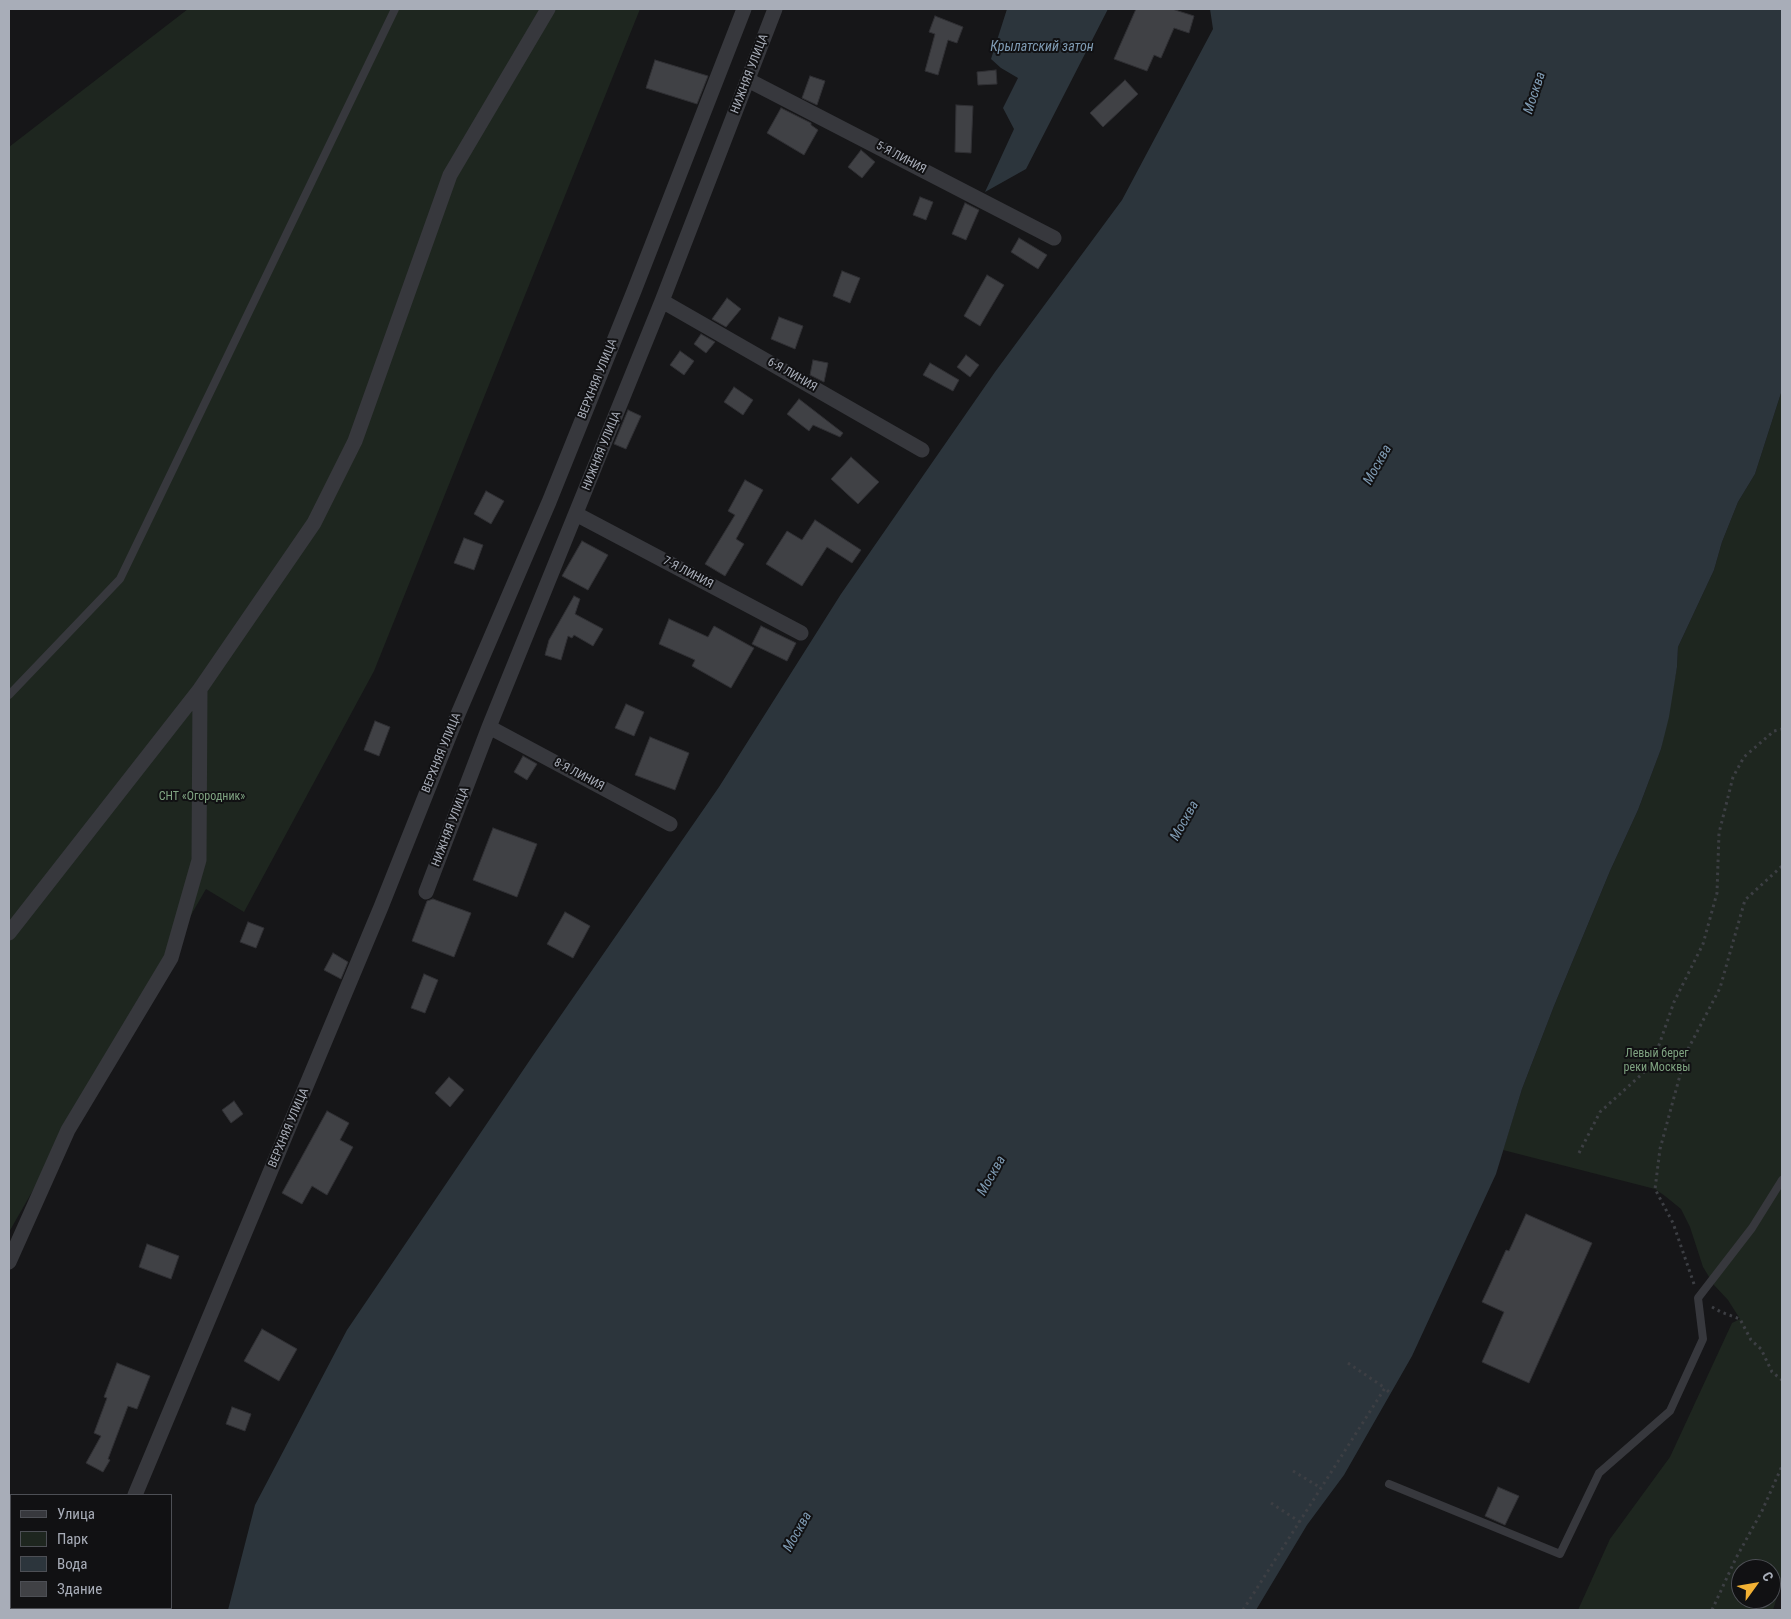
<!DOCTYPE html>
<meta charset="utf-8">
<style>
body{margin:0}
#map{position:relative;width:1791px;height:1619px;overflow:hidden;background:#161618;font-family:"Roboto Condensed",sans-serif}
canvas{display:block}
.frame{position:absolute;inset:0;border:10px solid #a8adb8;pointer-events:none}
.legend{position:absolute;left:10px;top:1494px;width:162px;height:115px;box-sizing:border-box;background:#111113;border:1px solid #4d4f55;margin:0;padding:6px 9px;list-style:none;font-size:15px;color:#a8adb8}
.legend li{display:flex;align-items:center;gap:10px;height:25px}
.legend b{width:25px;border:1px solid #4d4f55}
.north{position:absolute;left:1731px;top:1559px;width:50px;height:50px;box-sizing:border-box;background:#111113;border:1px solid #4d4f55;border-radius:50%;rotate:58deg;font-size:14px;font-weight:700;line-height:20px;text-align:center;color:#a8adb8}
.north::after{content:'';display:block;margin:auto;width:18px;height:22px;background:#f2b134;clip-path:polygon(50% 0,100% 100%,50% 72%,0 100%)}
</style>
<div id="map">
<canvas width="1791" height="1619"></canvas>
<div class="frame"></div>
<ul class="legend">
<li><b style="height:6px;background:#37383d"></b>Улица</li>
<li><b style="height:14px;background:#1e261f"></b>Парк</li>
<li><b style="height:14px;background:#2c353c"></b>Вода</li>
<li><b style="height:14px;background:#404145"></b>Здание</li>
</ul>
<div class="north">С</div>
</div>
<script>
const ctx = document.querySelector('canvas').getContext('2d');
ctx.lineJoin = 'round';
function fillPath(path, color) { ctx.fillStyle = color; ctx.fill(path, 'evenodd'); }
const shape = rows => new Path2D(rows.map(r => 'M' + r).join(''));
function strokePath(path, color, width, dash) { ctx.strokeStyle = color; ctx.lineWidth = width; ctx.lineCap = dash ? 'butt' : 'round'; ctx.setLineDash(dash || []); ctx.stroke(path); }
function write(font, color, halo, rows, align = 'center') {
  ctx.font = font + ' "Roboto Condensed",sans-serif'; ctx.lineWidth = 4; ctx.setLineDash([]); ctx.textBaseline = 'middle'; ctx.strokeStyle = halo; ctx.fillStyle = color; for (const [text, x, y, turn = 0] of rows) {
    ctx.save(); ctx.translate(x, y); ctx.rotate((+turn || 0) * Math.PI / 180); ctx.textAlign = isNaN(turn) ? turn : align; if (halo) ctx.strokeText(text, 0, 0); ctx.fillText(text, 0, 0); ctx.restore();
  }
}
fillPath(shape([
 [188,9,640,9,374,671,244,912,206,889,9,1232,9,147],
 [1782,390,1782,1581,1773,1610,1578,1610,1610,1539,1670,1457,1732,1323,1740,1319,1728,1300,1714,1285,1703,1267,1690,1227,1681,1209,1665,1196,1655,1189,1503,1150,1522,1089,1554,1006,1610,871,1638,810,1661,749,1677,667,1678,647,1714,570,1722,542,1738,502,1755,474],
 [1741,1569,1771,1569,1771,1599,1741,1599]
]), '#1e261f');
fillPath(shape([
 [1007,9,1108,9,1026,169,985,192,1014,129,1003,108,1018,78,1001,68,991,59],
 [1210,9,1782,9,1782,390,1755,474,1738,502,1722,542,1714,570,1678,647,1677,667,1669,717,1661,749,1638,810,1610,871,1554,1006,1522,1089,1496,1174,1412,1356,1344,1475,1307,1525,1256,1610,228,1610,255,1505,347,1330,534,1054,719,787,841,594,995,372,1122,200,1213,29]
]), '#2c353c');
const building = shape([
 [1136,9,1172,9,1194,16,1189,33,1174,28,1161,58,1154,55,1147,71,1114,59,1136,9],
 [935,16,963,27,957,43,948,40,938,75,925,71,935,34,929,32,935,16],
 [655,60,708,76,697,104,646,88,655,60],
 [996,70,997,84,978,85,977,72,996,70],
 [810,76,825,81,817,105,802,98,810,76],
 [1125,80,1138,94,1103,127,1090,113,1125,80],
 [956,105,973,106,971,153,955,152,956,105],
 [781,108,811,123,811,125,818,130,804,155,767,133,781,108],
 [861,150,875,162,862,178,848,167,861,150],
 [920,197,933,202,926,220,913,215,920,197],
 [965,203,979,210,966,240,952,234,965,203],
 [1019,238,1047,255,1038,269,1011,252,1019,238],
 [842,271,860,278,850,303,833,296,842,271],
 [987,275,1004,285,980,326,964,316,987,275],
 [727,298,741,309,726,327,712,319,727,298],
 [779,317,803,326,795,349,771,339,779,317],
 [701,334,715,342,706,353,694,344,701,334],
 [680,351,694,361,684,375,670,365,680,351],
 [966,355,979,365,970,377,957,367,966,355],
 [813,360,828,363,824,382,810,375,813,360],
 [930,363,959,380,953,391,923,375,930,363],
 [734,387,753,400,743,415,724,402,734,387],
 [799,399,843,433,840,437,813,425,809,431,787,414,799,399],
 [628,410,641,416,626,449,614,444,628,410],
 [851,457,879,482,858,504,831,479,851,457],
 [745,480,763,490,736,539,744,544,725,576,705,564,735,515,728,511,745,480],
 [486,491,504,501,491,524,474,514,486,491],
 [815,520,861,550,852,563,827,547,802,586,766,564,787,531,802,540,815,520],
 [464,538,483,545,474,570,454,563,464,538],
 [582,541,608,555,588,590,562,576,582,541],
 [574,596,580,599,575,614,603,629,593,646,574,635,572,638,568,636,561,660,545,655,549,640,574,596],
 [669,619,708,637,714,626,754,648,731,688,692,666,695,660,659,644,669,619],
 [761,626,796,643,787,661,752,644,761,626],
 [626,704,644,712,634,736,615,728,626,704],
 [375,721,390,727,379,756,364,750,375,721],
 [650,737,689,753,675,790,635,775,650,737],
 [523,756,537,764,527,780,514,772,523,756],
 [493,828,537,844,517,897,473,880,493,828],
 [433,899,471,913,454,957,412,941,427,901,433,899],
 [565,912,590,926,573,958,547,944,565,912],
 [248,922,264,928,256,948,240,942,248,922],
 [333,953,348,962,341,979,324,970,333,953],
 [424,974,438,980,425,1013,411,1008,424,974],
 [449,1077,464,1090,450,1107,435,1093,449,1077],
 [234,1101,243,1114,231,1123,222,1110,234,1101],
 [327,1111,349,1123,340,1140,353,1147,327,1195,312,1186,302,1204,282,1193,327,1111],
 [1526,1214,1592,1243,1529,1383,1482,1362,1504,1312,1482,1302,1506,1250,1509,1251,1526,1214],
 [147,1244,179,1256,171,1279,139,1267,147,1244],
 [262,1329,297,1349,279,1381,244,1361,262,1329],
 [117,1363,150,1376,137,1409,128,1406,108,1459,110,1460,103,1472,86,1463,101,1436,94,1433,107,1398,104,1397,117,1363],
 [232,1407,251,1414,245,1431,226,1424,232,1407],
 [1498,1487,1519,1496,1505,1525,1485,1516,1498,1487]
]);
fillPath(building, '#404145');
strokePath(building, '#303034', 1);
strokePath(shape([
 [1579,1153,1600,1112,1652,1065,1674,1002,1703,944,1717,893,1719,833,1733,777,1744,757,1774,731,1782,729],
 [1694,1284,1673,1223,1655,1189,1660,1149,1686,1053,1720,988,1745,900,1782,866],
 [1712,1307,1721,1312,1740,1319,1751,1340,1761,1349,1772,1372,1782,1380],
 [1348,1363,1385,1388],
 [1293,1471,1321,1488],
 [1271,1503,1300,1522],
 [1243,1610,1385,1388,1391,1394],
 [1712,1610,1736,1558,1762,1511,1782,1466]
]), '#3d3f44', 3, [2.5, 4]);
strokePath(shape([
 [9,695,120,579,395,9],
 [1389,1484,1560,1554,1599,1473,1670,1411,1703,1339,1698,1298,1752,1228,1782,1180]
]), '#37383d', 8);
strokePath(shape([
 [748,80,1054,238],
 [662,301,922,450],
 [576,514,801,633],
 [489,727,670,824],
 [426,892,489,727,662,301,775,9],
 [9,933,200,689,314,523,355,441,450,175,548,9],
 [9,1262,68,1130,171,958,199,860,200,689],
 [135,1495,381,907,458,714,549,502,634,291,744,9],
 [87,1610,88,1608]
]), '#37383d', 15);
write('12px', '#a8adb8', '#111113', [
 ["НИЖНЯЯ УЛИЦА",750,74,-69],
 ["5-Я ЛИНИЯ",901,158,28],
 ["6-Я ЛИНИЯ",792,375,30],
 ["ВЕРХНЯЯ УЛИЦА",598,379,-68],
 ["НИЖНЯЯ УЛИЦА",602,451,-68],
 ["7-Я ЛИНИЯ",688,573,28],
 ["ВЕРХНЯЯ УЛИЦА",442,753,-68],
 ["8-Я ЛИНИЯ",579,775,28],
 ["НИЖНЯЯ УЛИЦА",451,827,-69],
 ["ВЕРХНЯЯ УЛИЦА",289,1128,-67]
]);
write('12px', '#7fa381', '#111113', [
 ["СНТ «Огородник»",202,797],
 ["Левый берег",1657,1054],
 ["реки Москвы",1657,1068]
]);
write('italic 14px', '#7f9bb3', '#111113', [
 ["Крылатский затон",1042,47],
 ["Москва",1535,93,-72],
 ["Москва",1378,465,-61],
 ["Москва",1185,821,-61],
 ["Москва",992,1176,-61],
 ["Москва",798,1532,-61]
]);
</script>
